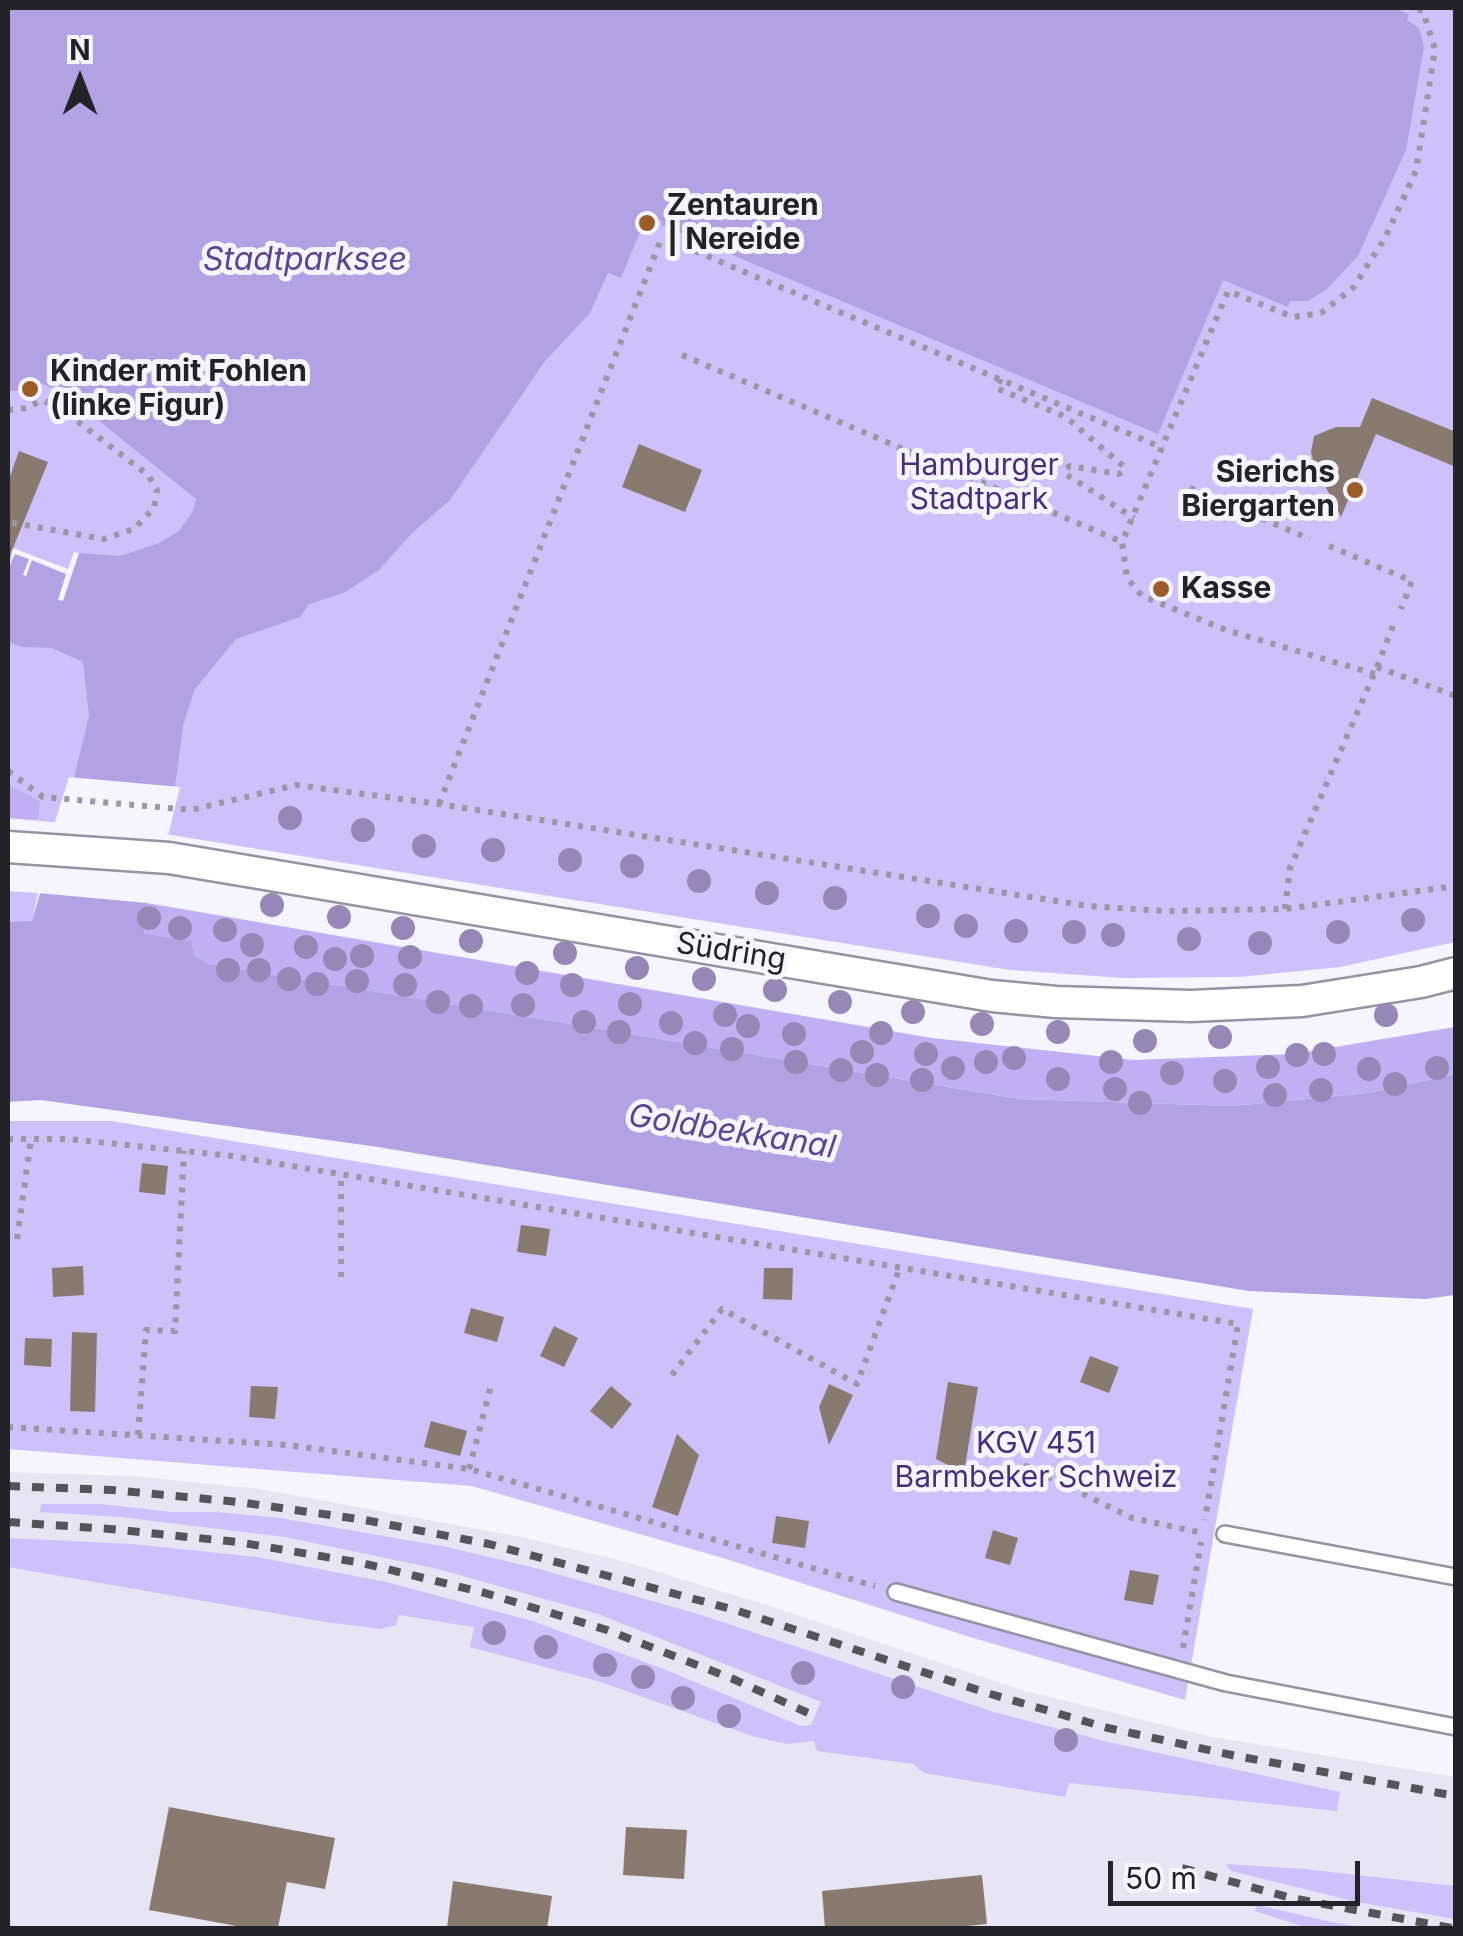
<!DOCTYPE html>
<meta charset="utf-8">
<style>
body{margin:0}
#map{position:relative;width:1463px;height:1936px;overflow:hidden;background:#f6f4ff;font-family:Inter,sans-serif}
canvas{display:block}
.frame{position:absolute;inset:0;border:10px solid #232228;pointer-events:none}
.north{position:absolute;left:30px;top:30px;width:100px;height:100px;-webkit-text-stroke:8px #f6f4ff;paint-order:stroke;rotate:0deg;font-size:28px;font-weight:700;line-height:40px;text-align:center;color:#232228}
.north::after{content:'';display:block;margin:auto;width:35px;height:45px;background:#232228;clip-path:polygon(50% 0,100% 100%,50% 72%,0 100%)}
.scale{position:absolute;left:1108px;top:1861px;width:252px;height:45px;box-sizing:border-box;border:5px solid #232228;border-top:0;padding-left:12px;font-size:30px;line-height:35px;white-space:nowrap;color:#232228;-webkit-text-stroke:8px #f6f4ff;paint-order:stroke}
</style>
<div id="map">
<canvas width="1463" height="1936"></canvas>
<div class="frame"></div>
<div class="north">N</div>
<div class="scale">50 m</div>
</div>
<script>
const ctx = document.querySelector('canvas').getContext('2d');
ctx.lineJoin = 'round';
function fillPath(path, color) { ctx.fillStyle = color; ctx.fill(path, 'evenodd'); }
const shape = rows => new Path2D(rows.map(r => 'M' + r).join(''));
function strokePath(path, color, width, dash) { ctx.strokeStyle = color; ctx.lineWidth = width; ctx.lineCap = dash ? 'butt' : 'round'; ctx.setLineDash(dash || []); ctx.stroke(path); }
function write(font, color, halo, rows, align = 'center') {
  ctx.font = font + ' Inter,sans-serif'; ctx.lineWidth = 10; ctx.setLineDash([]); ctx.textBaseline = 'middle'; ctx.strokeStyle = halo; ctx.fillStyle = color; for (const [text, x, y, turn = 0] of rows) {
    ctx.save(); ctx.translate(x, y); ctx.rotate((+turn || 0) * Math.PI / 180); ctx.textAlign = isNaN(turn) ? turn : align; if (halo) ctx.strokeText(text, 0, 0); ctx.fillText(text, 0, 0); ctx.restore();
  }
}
fillPath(shape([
 [8,1472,132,1476,259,1489,521,1537,622,1561,776,1608,1025,1691,1212,1737,1455,1777,1455,1928,8,1928]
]), '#e7e4f3');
fillPath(shape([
 [8,8,1455,8,1455,942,1340,967,1239,977,1123,978,1010,970,146,831,8,818],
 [8,891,38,893,32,922,8,922],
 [8,1121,111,1121,1253,1309,1185,1700,970,1637,723,1558,472,1486,8,1449],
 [41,1504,101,1504,171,1512,216,1512,280,1518,447,1547,539,1569,698,1614,994,1712,1112,1743,1340,1792,1337,1811,1069,1783,1065,1797,924,1773,913,1764,817,1751,814,1741,787,1744,752,1736,601,1682,470,1647,474,1627,399,1615,396,1625,381,1629,325,1622,8,1567,8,1538,132,1544,257,1557,386,1582,532,1621,661,1668,801,1726,811,1725,821,1702,598,1614,438,1569,285,1537,120,1517,40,1512],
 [1226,1864,1304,1869,1455,1886,1455,1919,1357,1902,1231,1871],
 [1257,1905,1336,1923,1369,1928,1308,1928,1255,1911]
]), '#cdc0fb');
fillPath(shape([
 [8,785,40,801,38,820,8,818],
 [147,903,932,1038,1134,1060,1293,1054,1455,1027,1455,1074,1368,1093,1232,1106,1020,1099,208,964,144,935]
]), '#c0b0f3');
fillPath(shape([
 [8,8,1395,8,1409,14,1407,20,1419,28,1424,47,1406,150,1358,256,1327,289,1308,301,1290,301,1288,307,1223,280,1158,434,661,225,662,221,647,215,621,278,608,273,590,313,545,361,450,500,412,533,379,570,344,593,309,604,300,617,236,639,195,689,183,726,175,787,147,903,144,934,191,941,194,956,209,964,1020,1099,1232,1106,1368,1093,1455,1074,1455,1295,1425,1299,1249,1291,378,1147,41,1100,8,1102,8,922,32,921,74,778,89,716,83,662,52,648,22,647,8,642,8,551,71,576,79,553,120,556,159,543,179,531,193,511,196,499,67,395,34,380,24,391,8,391]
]), '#b2a2e4');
fillPath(shape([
 [8,546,68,569,74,552,79,553,63,601,58,600,66,574,32,560,26,576,23,575,29,559,15,554,8,569,12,553,8,551],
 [69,777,180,787,157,881,147,903,38,893,39,873]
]), '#f6f4ff');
fillPath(shape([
 [1372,398,1456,432,1456,467,1376,434,1341,517,1314,464,1311,452,1314,436,1336,427,1360,427],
 [639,444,702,470,685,512,622,487],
 [19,451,48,462,9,558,8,482],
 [142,1163,168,1166,165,1195,139,1192],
 [521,1225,550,1229,546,1256,517,1252],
 [83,1266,84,1295,53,1297,52,1268],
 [764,1268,793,1268,792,1300,763,1299],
 [471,1308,504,1317,497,1342,464,1333],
 [554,1326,578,1338,564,1367,540,1356],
 [72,1332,97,1333,95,1412,70,1411],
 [25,1338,52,1339,51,1367,24,1365],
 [1090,1356,1119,1367,1109,1393,1080,1382],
 [948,1382,978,1387,964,1473,936,1459],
 [829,1384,853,1395,829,1445,819,1407],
 [251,1386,278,1387,275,1419,249,1417],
 [611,1386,632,1404,612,1429,590,1411],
 [431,1421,467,1431,460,1456,424,1447],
 [677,1434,699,1455,678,1516,652,1507],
 [776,1516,809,1521,805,1548,772,1543],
 [993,1530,1018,1538,1010,1565,985,1558],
 [1130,1570,1159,1575,1153,1605,1124,1600],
 [169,1807,335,1838,325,1889,287,1882,278,1928,248,1928,149,1910],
 [626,1827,687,1830,684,1879,623,1875],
 [982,1875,987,1924,947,1928,825,1928,822,1891],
 [453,1881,552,1896,547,1928,447,1928]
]), '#897a70');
const lane = shape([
 [1225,1534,1456,1577],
 [896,1592,1226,1683,1456,1727]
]);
const street = shape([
 [8,847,169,858,992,996,1056,1002,1191,1006,1302,1001,1421,982,1456,973]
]);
strokePath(lane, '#9693a2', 20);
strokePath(street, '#9693a2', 35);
strokePath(shape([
 [695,251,1163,448],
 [682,355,1122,542],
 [1001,379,996,388,1066,417,1123,466,1124,471,1119,474,1070,466,1065,469,1067,475,1134,518],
 [8,410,27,408,42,400,60,408,148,475,157,490,154,508,134,529,104,539,8,522],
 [1190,488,1310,539],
 [1329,546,1412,581,1401,609],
 [1377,667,1393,626],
 [1375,674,1226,630,1142,596,1127,578,1122,542,1228,291,1293,317,1321,313,1353,288,1385,238,1416,171,1435,49,1423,11,1414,8],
 [8,771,43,797,191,810,296,785,439,804,1088,906,1164,911,1285,909,1456,886],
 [439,804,662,237],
 [1285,909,1290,868,1377,667,1456,696],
 [8,1139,69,1139,232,1156,1238,1324,1205,1520],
 [17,1239,31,1139],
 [341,1277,341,1174],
 [672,1375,722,1309,857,1384,900,1267],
 [8,1427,287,1445,469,1469,875,1586],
 [138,1435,146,1330,175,1331,184,1151],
 [1024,1465,1132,1518,1203,1533],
 [469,1469,491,1386],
 [1183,1648,1201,1542]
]), '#9997a0', 6, [5, 8]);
strokePath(lane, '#fff', 15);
strokePath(street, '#fff', 30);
strokePath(shape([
 [8,1486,112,1490,239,1502,365,1520,489,1544,735,1610,987,1693,1108,1728,1236,1756,1456,1796],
 [8,1522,110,1529,237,1542,362,1563,485,1593,607,1630,733,1679,815,1716],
 [1182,1868,1291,1898,1452,1928]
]), '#55545b', 8, [12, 12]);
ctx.fillStyle = '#9687b6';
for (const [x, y] of [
 [290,818],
 [363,830],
 [424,846],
 [493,850],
 [570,860],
 [632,866],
 [699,881],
 [767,893],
 [835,898],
 [272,905],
 [928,916],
 [339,917],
 [149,918],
 [1413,920],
 [966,926],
 [180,928],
 [403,928],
 [225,930],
 [1016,931],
 [1074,932],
 [1338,932],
 [1113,935],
 [1189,939],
 [471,941],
 [1260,943],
 [252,945],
 [306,947],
 [565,953],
 [362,956],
 [410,957],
 [335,959],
 [637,968],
 [228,970],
 [259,970],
 [527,973],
 [289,979],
 [704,979],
 [357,981],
 [317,984],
 [405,985],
 [572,985],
 [775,990],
 [438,1002],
 [840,1002],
 [630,1004],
 [523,1005],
 [471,1006],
 [913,1012],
 [725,1015],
 [1386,1015],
 [584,1022],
 [671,1023],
 [982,1024],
 [748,1026],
 [619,1032],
 [1058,1032],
 [881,1033],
 [794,1034],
 [1220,1037],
 [1145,1041],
 [695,1043],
 [732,1049],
 [862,1052],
 [926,1054],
 [1324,1054],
 [1297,1055],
 [1014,1058],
 [796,1062],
 [986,1062],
 [1111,1062],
 [1268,1067],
 [953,1068],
 [1437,1068],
 [1369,1069],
 [841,1070],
 [1172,1073],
 [877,1075],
 [1058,1079],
 [922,1080],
 [1225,1081],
 [1395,1084],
 [1115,1089],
 [1321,1090],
 [1275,1095],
 [1140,1103],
 [494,1633],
 [546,1647],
 [605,1665],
 [803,1673],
 [643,1677],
 [903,1687],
 [683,1698],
 [729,1716],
 [1066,1740]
]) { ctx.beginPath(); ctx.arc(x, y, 12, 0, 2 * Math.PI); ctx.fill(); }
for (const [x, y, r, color] of [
 [647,223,10,"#9c5b27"],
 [30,389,10,"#9c5b27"],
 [1355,490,10,"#9c5b27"],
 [1161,589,10,"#9c5b27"]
]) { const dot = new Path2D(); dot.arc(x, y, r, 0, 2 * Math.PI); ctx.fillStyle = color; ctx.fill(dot); strokePath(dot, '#f6f4ff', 4); }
write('bold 30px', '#232228', '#f6f4ff', [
 ["Zentauren",667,206],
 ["| Nereide",667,240],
 ["Kinder mit Fohlen",50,372],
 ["(linke Figur)",50,406],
 ["Sierichs",1335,473,"right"],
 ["Biergarten",1335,507,"right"],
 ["Kasse",1181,589]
], 'left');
write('30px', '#482e7b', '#f6f4ff', [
 ["Hamburger",979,466],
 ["Stadtpark",979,500],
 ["KGV 451",1036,1444],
 ["Barmbeker Schweiz",1036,1478]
]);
write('30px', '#232228', '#f6f4ff', [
 ["Südring",731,952,9]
]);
write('italic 32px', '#5d4593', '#f6f4ff', [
 ["Stadtparksee",305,260],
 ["Goldbekkanal",732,1132,9]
]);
</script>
